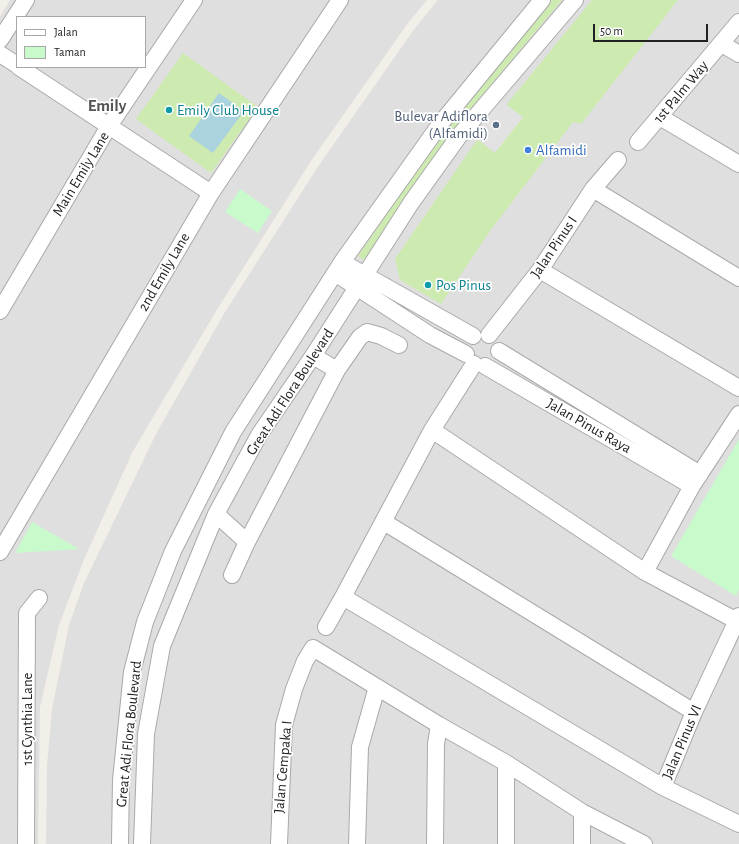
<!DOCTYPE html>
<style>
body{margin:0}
#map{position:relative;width:739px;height:844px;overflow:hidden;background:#f2efe9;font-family:"Alegreya Sans",sans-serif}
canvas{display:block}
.legend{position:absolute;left:16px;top:16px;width:130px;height:52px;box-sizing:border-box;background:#fff;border:1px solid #a7a7a7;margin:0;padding:5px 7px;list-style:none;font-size:12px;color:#222}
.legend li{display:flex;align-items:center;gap:8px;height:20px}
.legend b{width:20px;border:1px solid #a7a7a7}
.scale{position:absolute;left:593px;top:24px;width:115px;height:18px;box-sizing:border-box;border:2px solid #222;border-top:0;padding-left:5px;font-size:12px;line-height:14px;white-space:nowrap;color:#222;-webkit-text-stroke:3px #fff;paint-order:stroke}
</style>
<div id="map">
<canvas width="739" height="844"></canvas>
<ul class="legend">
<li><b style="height:5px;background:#fff"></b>Jalan</li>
<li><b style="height:11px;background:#c8facc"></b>Taman</li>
</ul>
<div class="scale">50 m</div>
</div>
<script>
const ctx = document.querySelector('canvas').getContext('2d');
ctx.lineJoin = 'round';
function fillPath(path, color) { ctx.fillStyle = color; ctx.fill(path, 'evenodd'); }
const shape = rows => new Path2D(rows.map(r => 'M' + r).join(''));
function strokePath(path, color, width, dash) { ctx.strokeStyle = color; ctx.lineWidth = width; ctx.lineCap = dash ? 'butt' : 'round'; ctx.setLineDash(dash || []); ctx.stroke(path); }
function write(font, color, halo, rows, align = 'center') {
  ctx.font = font + ' "Alegreya Sans",sans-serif'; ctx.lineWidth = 3.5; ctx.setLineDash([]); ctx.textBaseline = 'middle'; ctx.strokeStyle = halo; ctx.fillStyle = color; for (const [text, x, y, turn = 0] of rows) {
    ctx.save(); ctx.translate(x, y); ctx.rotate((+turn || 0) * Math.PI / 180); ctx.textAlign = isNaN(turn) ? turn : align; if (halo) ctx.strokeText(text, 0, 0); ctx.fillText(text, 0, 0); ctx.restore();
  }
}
fillPath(shape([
 [10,0,427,0,408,23,311,161,218,308,133,451,85,557,59,625,40,707,38,844,0,844,0,17],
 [17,17,145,17,145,67,17,67],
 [438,0,739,0,739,844,46,844,47,765,52,709,69,625,84,583,156,434,225,312,319,165,415,28]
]), '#e0dfdf');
fillPath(shape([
 [552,0,562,0,452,131,365,261,358,256,447,126],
 [592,0,678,0,581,124,573,122,490,231,441,304,400,280,395,259,472,147],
 [183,53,258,107,211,173,136,119]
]), '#cdebb0');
fillPath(shape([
 [240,189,272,211,258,233,225,212],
 [739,439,739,589,736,596,671,556],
 [32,522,79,549,15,553]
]), '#c8facc');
fillPath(shape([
 [496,97,523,117,495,153,469,133]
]), '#e2e2e2');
fillPath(shape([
 [219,93,244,111,213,153,189,136]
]), '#aad3df');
const minor = shape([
 [0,40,26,0],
 [722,44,739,54],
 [0,54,17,65],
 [19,67,211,193],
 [660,117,739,164],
 [638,142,739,22],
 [593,189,739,278],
 [342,262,473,336],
 [540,270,739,388],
 [335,273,430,335,466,354],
 [0,311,109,126,194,0],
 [489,335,540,270,593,189,618,160],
 [499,351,700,474],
 [474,364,432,430,343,597,663,787],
 [485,366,692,486],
 [337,370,360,337,367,332,381,336,399,345],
 [432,430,645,572,739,622],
 [216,514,247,542,337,370,313,356],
 [384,522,694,712],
 [0,552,211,193,340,0],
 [645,572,692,486,739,414],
 [232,575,247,542],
 [739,616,694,712,663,787,739,824],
 [326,627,343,597],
 [506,763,506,844],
 [26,844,27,613,39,598],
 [120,844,121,780,132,672,145,622,173,551,233,432,342,262,441,123,542,0],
 [142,844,146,734,162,646,216,514,259,435,313,356,411,203,459,136,575,0],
 [279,844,284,725,294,689,305,661,313,648,439,725,506,763,582,812,644,844],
 [357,844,360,747,377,687],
 [435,844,436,744,439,725],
 [582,844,582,812]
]);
strokePath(minor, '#a9a9a9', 18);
strokePath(minor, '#fff', 16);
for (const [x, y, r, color] of [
 [169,110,4,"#0f9aa8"],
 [496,125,4,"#5c6f8a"],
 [528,150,4,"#3f7fe0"],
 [428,285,4,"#0f9aa8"]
]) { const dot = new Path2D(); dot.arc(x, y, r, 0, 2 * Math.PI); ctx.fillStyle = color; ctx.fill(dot); strokePath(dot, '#fff', 1.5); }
write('15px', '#222', '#fff', [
 ["1st Palm Way",681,92,-50],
 ["Main Emily Lane",81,174,-59],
 ["Jalan Pinus I",554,247,-56],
 ["2nd Emily Lane",164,272,-60],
 ["Great Adi Flora Boulevard",290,392,-57],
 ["Jalan Pinus Raya",589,426,30],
 ["1st Cynthia Lane",27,719,-90],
 ["Great Adi Flora Boulevard",129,734,-84],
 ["Jalan Pinus VI",682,742,-67],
 ["Jalan Cempaka I",283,767,-85]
]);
write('15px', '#0d838f', '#fff', [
 ["Emily Club House",177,110],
 ["Pos Pinus",436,285]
], 'left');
write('15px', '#4e5e75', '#fff', [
 ["Bulevar Adiflora",488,116],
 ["(Alfamidi)",488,133]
], 'right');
write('15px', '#366cbe', '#fff', [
 ["Alfamidi",536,150]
], 'left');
write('bold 17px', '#555', '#fff', [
 ["Emily",107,106]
]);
</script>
